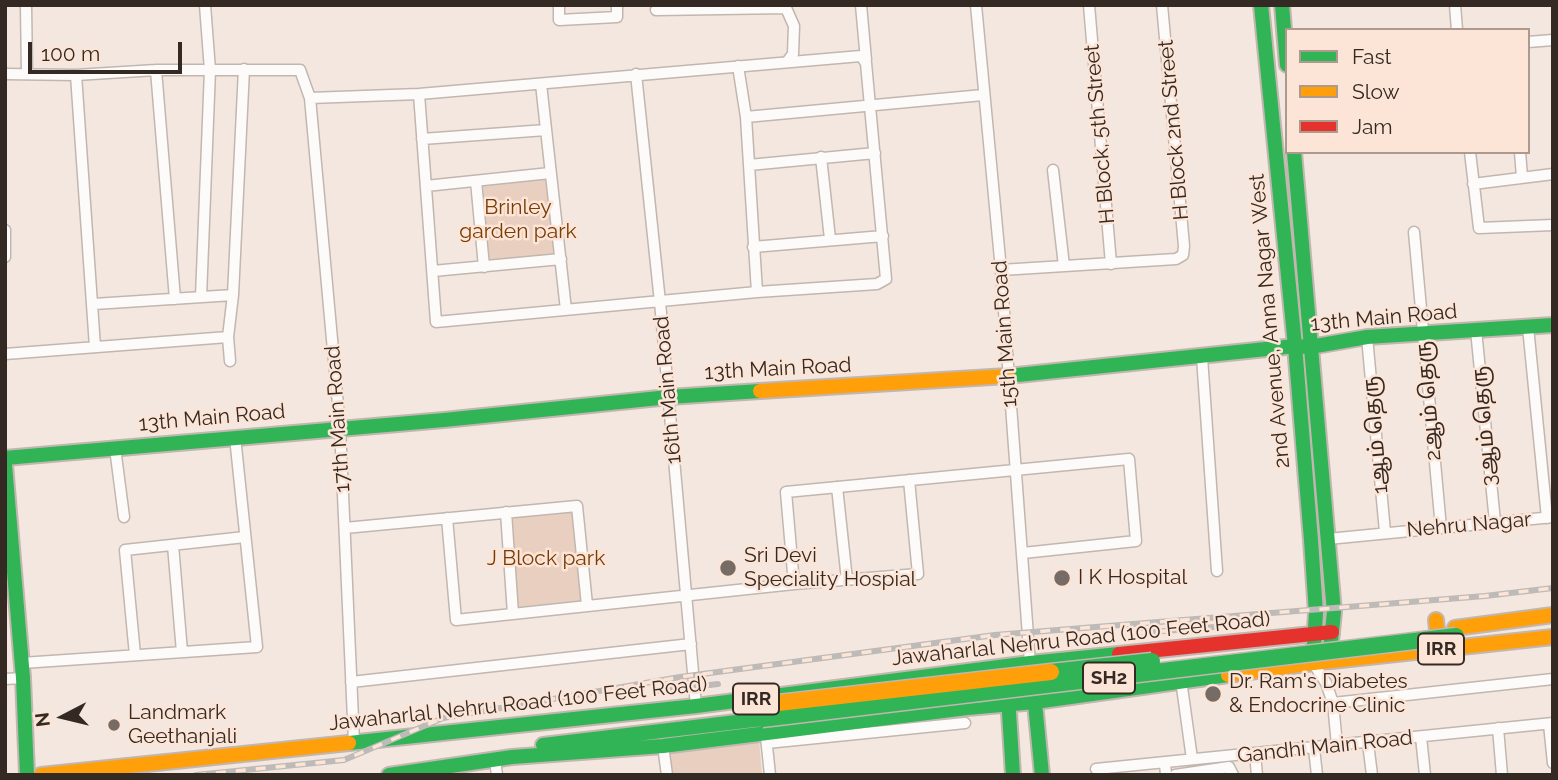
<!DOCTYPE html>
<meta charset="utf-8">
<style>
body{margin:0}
#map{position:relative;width:1558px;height:780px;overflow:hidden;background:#f4e7df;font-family:Raleway,sans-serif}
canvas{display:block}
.frame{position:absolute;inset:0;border:7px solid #342a23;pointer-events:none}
.legend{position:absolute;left:1285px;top:28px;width:245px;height:126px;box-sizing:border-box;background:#fce5d7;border:2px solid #ac9a8f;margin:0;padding:9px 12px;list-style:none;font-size:21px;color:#342a23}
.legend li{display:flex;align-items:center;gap:14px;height:35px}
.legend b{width:35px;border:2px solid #ac9a8f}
.north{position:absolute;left:28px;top:682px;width:70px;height:70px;-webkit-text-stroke:5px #fce5d7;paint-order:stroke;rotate:263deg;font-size:19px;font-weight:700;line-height:28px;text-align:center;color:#342a23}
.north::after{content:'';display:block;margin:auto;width:24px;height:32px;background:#342a23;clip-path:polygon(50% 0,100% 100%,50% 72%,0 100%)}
.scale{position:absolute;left:28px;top:42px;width:154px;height:32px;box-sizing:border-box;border:4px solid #342a23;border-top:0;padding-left:9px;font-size:21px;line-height:24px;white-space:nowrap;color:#342a23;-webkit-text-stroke:5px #fce5d7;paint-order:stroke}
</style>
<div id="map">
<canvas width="1558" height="780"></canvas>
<div class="frame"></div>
<ul class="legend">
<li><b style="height:9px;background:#30b455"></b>Fast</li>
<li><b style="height:9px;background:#ff9f0a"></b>Slow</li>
<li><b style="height:9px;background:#e5322d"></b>Jam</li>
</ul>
<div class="north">N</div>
<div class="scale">100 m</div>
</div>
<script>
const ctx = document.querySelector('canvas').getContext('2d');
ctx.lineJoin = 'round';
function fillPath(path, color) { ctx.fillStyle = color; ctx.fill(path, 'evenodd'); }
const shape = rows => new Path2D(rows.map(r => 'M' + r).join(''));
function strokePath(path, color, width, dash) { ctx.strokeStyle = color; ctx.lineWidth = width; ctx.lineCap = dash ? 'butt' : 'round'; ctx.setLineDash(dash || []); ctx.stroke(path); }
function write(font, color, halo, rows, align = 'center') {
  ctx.font = font + ' Raleway,"Noto Sans Tamil",sans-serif'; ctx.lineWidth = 5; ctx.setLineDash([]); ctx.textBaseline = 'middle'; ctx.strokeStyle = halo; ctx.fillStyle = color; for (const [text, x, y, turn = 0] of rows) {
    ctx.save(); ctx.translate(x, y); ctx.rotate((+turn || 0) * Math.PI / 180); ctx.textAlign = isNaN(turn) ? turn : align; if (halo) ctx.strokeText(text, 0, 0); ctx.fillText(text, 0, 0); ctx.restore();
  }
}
fillPath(shape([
 [550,173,561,259,484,267,476,181],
 [577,506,587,605,513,614,506,512],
 [759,740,762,775,672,775,669,752]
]), '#e9cfbf');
const street = shape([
 [26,5,27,74],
 [559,5,559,20,617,17,617,5],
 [861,5,866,60],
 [976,5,1001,270,1030,663],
 [1089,5,1111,264],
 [1455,5,1457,30],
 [656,10,786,8,794,26,793,54,787,62],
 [1528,42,1553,40],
 [738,66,746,117,757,292],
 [156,70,175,299],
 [5,74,76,75,156,70,300,70,310,98,419,94,861,56,866,63,886,279,877,284,757,292,436,322,419,94],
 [636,74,660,302,696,706],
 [76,75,95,347],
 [541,84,566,310],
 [310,98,340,427,354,742],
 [746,117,983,95],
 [422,139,546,130],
 [1470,152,1479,228,1553,225],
 [1520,152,1522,177],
 [821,157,830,239],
 [749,165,875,153],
 [1053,170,1064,266],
 [476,181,484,267],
 [1473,184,1553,174],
 [426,186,550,173],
 [5,230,5,257],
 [1414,232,1441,528],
 [753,247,883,236],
 [1001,270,1176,259,1183,255,1184,246,1162,5],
 [433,271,561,259],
 [201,297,210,70,205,5],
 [94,304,233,295],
 [1528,327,1547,518],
 [1476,330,1495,522],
 [228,337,230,361],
 [1367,337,1385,532],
 [5,354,228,337,233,295,244,69],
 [1202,357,1217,571],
 [115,448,124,517],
 [837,487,847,580],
 [506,512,513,614],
 [447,518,456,620,794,584,918,574,909,480],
 [345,528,577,506,587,605],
 [1328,539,1553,517],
 [173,545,182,652],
 [794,584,786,492,1129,459,1136,541,1023,553],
 [135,655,125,550,245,537],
 [22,663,257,647,235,437],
 [1313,663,1326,683,1333,703,1337,745],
 [5,679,23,678],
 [1181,680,1192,759],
 [351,682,691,644],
 [1333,703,1553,679],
 [1549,724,1553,763],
 [1498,728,1502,775],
 [766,737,770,775],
 [1421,737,1425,775],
 [767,743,965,723],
 [1368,743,1372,775],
 [663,746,667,775],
 [1314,748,1317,775],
 [1255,754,1257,775],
 [495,760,497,775],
 [1165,763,1166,775],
 [1096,769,1553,723],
 [1175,775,1229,767,1233,775]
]);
const fast = shape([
 [1261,5,1295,346,1311,540,1316,613,1313,663],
 [1282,5,1287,65],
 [1294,152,1334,612,1329,660],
 [1008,376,1295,346,1310,347,1367,337,1553,325],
 [5,458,444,420,669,397,760,391],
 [5,465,23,678,27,775],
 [1034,693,1042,775],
 [1008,697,1013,775],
 [349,743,696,706,1030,663,1119,654],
 [543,745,762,719],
 [389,775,512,757,663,746,967,708,1035,702,1228,675]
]);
const slow = shape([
 [760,391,1008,376],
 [1436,620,1439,649],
 [1455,628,1553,615],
 [1228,675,1313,663,1553,637],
 [41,775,349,743]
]);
const jam = shape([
 [1119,654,1332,632]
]);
strokePath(street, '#c1b7b0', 13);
strokePath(fast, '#c1b7b0', 18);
strokePath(slow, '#c1b7b0', 18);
strokePath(jam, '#c1b7b0', 18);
strokePath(street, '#fdfbfa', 10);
strokePath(fast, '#30b455', 14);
strokePath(slow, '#ff9f0a', 14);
strokePath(jam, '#e5322d', 14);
const rail = shape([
 [1138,633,1215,627],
 [659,691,718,684],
 [196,775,344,760,443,718,680,677,995,635,1485,596,1553,588]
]);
strokePath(rail, '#bdbab8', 6);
strokePath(rail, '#fce5d7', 3.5, [10]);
const fastBridge = shape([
 [1051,672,1152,661],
 [762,719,1456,636]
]);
const slowBridge = shape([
 [761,705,1051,672]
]);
strokePath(fastBridge, '#c1b7b0', 19, []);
strokePath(slowBridge, '#c1b7b0', 19, []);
strokePath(fastBridge, '#30b455', 16);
strokePath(slowBridge, '#ff9f0a', 16);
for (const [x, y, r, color] of [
 [728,568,9,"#776c65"],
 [1062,578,9,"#776c65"],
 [1213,694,9,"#776c65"],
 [114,725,7,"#776c65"]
]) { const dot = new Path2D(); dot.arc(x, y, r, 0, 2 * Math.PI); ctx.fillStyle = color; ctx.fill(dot); strokePath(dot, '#fce5d7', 2.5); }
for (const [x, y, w] of [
 [1441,649,46],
 [1109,678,52],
 [756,699,46]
]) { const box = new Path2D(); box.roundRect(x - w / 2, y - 15.5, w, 31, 5); ctx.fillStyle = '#fce5d7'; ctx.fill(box); strokePath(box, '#342a23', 2); }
write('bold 19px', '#342a23', null, [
 ["IRR",1441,649],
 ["SH2",1109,678],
 ["IRR",756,699]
]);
write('21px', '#342a23', '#fce5d7', [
 ["H Block 2nd Street",1174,130,-95],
 ["H Block, 5th Street",1100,134,-95],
 ["13th Main Road",1384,318,-5],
 ["2nd Avenue, Anna Nagar West",1270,321,-95],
 ["15th Main Road",1005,334,-94],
 ["13th Main Road",778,369,-3],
 ["16th Main Road",668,390,-95],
 ["2ஆம் தெரு",1429,401,-95],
 ["13th Main Road",212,418,-5],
 ["17th Main Road",338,419,-94],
 ["3ஆம் தெரு",1485,426,-95],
 ["1ஆம் தெரு",1376,435,-95],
 ["Nehru Nagar",1469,525,-5],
 ["Jawaharlal Nehru Road (100 Feet Road)",1081,639,-6],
 ["Jawaharlal Nehru Road (100 Feet Road)",518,704,-6],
 ["Gandhi Main Road",1325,747,-6]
]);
write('21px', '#783c06', '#fce5d7', [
 ["Brinley",518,208],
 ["garden park",518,232],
 ["J Block park",546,559]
]);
write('21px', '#342a23', '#fce5d7', [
 ["Sri Devi",744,556],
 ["Speciality Hospial",744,580],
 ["I K Hospital",1078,578],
 ["Dr. Ram's Diabetes",1229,682],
 ["& Endocrine Clinic",1229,706],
 ["Landmark",128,713],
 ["Geethanjali",128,737]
], 'left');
</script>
